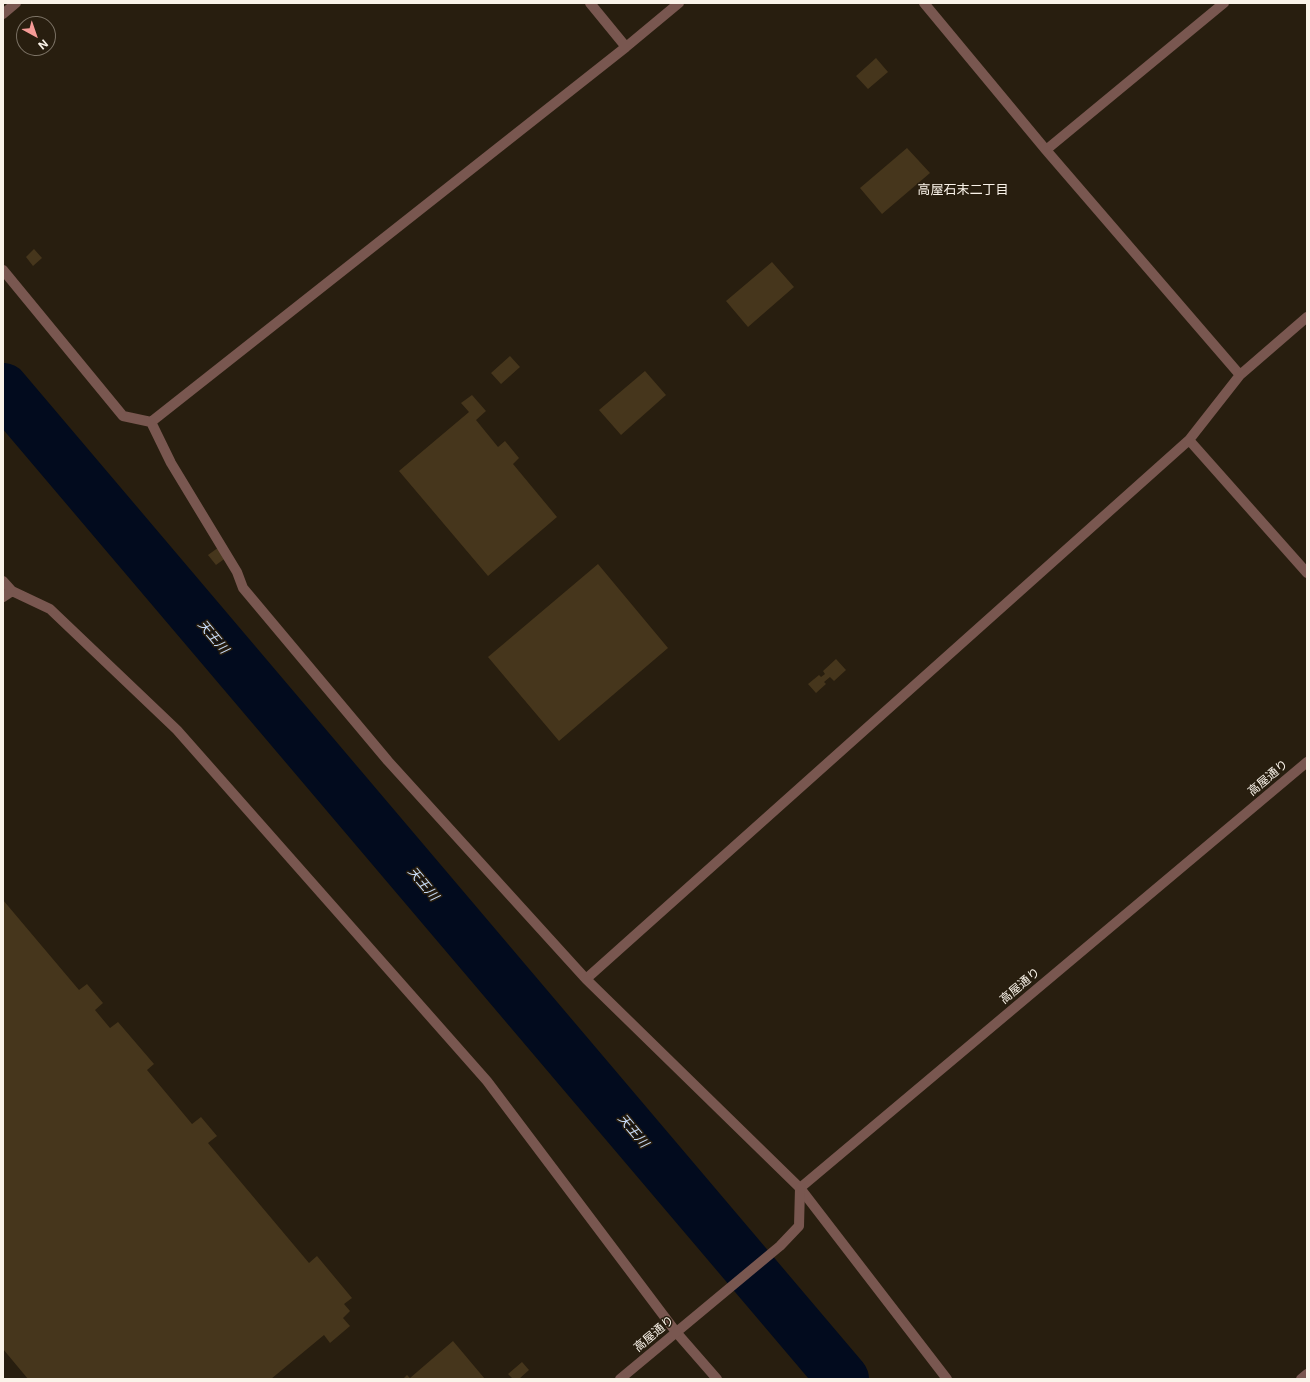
<!DOCTYPE html>
<meta charset="utf-8">
<style>
body{margin:0}
#map{position:relative;width:1310px;height:1382px;overflow:hidden;background:#281e0f;font-family:Inter,sans-serif}
canvas{display:block}
.frame{position:absolute;inset:0;border:4px solid #faf3e9;pointer-events:none}
.north{position:absolute;left:16px;top:16px;width:40px;height:40px;box-sizing:border-box;background:#281e0f;border:1px solid #7c7366;border-radius:50%;rotate:140deg;font-size:11px;font-weight:700;line-height:16px;text-align:center;color:#faf3e9}
.north::after{content:'';display:block;margin:auto;width:14px;height:18px;background:#f59b97;clip-path:polygon(50% 0,100% 100%,50% 72%,0 100%)}
</style>
<div id="map">
<canvas width="1310" height="1382"></canvas>
<div class="frame"></div>
<div class="north">N</div>
</div>
<script>
const ctx = document.querySelector('canvas').getContext('2d');
ctx.lineJoin = 'round';
const shape = rows => new Path2D(rows.map(r => 'M' + r).join(''));
function strokePath(path, color, width, dash) { ctx.strokeStyle = color; ctx.lineWidth = width; ctx.lineCap = dash ? 'butt' : 'round'; ctx.setLineDash(dash || []); ctx.stroke(path); }
function fillPath(path, color) { ctx.fillStyle = color; ctx.fill(path, 'evenodd'); }
function write(font, color, halo, rows, align = 'center') {
  ctx.font = font + ' Inter,"Noto Sans JP",sans-serif'; ctx.lineWidth = 3; ctx.setLineDash([]); ctx.textBaseline = 'middle'; ctx.strokeStyle = halo; ctx.fillStyle = color; for (const [text, x, y, turn = 0] of rows) {
    ctx.save(); ctx.translate(x, y); ctx.rotate((+turn || 0) * Math.PI / 180); ctx.textAlign = isNaN(turn) ? turn : align; if (halo) ctx.strokeText(text, 0, 0); ctx.fillText(text, 0, 0); ctx.restore();
  }
}
strokePath(shape([
 [3,389,843,1379]
]), '#020b1e', 52);
fillPath(shape([
 [876,58,888,72,868,89,856,76],
 [907,148,930,173,882,214,860,188],
 [34,249,42,258,33,266,26,257],
 [772,262,794,287,748,327,726,301],
 [510,356,520,367,501,384,491,373],
 [645,371,666,395,621,435,599,410],
 [472,395,486,411,476,420,498,447,505,441,519,458,513,464,557,517,488,576,399,471,469,412,461,403],
 [219,547,227,557,216,565,208,555],
 [598,564,668,648,559,741,488,657],
 [836,659,846,670,834,681,830,677,824,682,826,684,816,693,808,684,819,675,821,677,825,674,823,671],
 [3,900,79,990,87,984,103,1003,95,1010,110,1028,118,1022,154,1064,147,1070,192,1124,201,1117,217,1136,208,1143,309,1263,317,1256,352,1298,344,1304,350,1311,343,1318,350,1326,330,1343,324,1335,271,1379,28,1379,3,1349],
 [453,1341,485,1379,403,1379,407,1375,410,1378],
 [522,1362,529,1370,519,1379,513,1379,508,1374]
]), '#46361c');
strokePath(shape([
 [590,3,626,47],
 [924,3,1046,150,1240,375],
 [3,14,16,3],
 [1046,150,1224,3],
 [3,270,123,416,151,422,626,47,679,3],
 [151,422,171,463,237,572,243,588,388,761,586,979,800,1188,947,1379],
 [1189,440,1307,573],
 [3,581,12,591,50,609,177,730,487,1081,676,1332,717,1379],
 [3,597,12,591],
 [586,979,1189,440,1240,375,1307,317],
 [1301,1379,1307,1374]
]), '#795750', 10);
strokePath(shape([
 [620,1379,780,1246,799,1226,800,1188,1307,762]
]), '#795750', 10);
write('12px', '#faf3e9', '#281e0f', [
 ["高屋通り",1268,778,-40],
 ["高屋通り",1020,986,-40],
 ["高屋通り",654,1334,-40]
]);
write('13px', '#faf3e9', '#281e0f', [
 ["高屋石末二丁目",963,190]
]);
write('italic 13px', '#c7dbf8', '#281e0f', [
 ["天王川",213,637,50],
 ["天王川",423,884,50],
 ["天王川",633,1131,50]
]);
</script>
